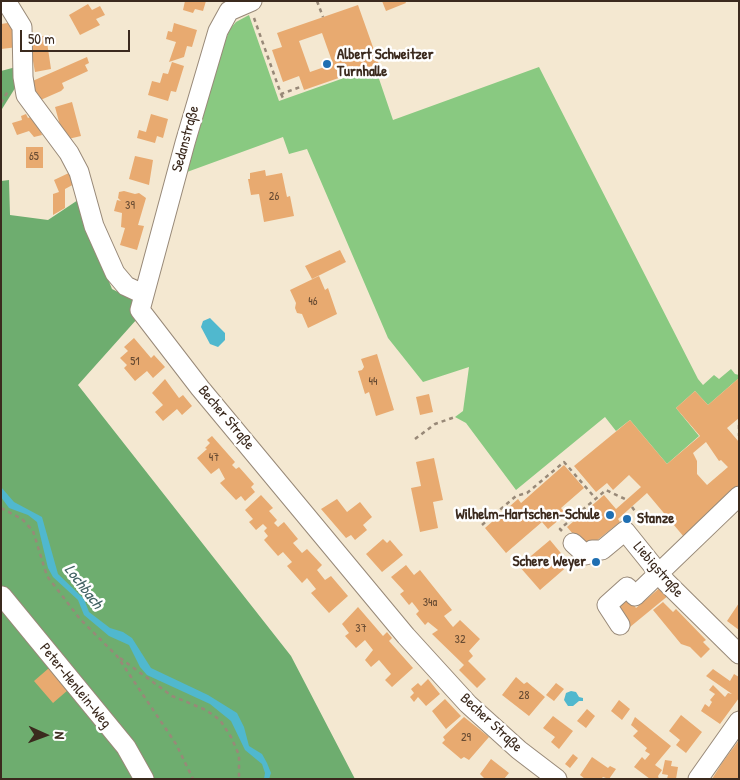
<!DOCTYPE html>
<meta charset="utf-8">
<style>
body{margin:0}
#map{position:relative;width:740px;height:780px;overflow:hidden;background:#f4e8d1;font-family:"Patrick Hand",sans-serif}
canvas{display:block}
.frame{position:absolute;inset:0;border:2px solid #3b2a1e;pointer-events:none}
.north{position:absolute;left:20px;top:710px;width:50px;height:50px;-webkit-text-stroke:4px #fff;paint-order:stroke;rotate:92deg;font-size:14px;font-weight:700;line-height:20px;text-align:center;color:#3b2a1e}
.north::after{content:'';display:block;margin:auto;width:18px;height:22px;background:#3b2a1e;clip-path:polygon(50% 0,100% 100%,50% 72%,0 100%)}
.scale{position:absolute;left:20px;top:30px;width:110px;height:22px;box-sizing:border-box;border:2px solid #3b2a1e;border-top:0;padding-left:6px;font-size:15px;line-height:18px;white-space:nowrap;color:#3b2a1e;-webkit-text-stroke:4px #fff;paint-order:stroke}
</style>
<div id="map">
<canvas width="740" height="780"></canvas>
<div class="frame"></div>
<div class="north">N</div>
<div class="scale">50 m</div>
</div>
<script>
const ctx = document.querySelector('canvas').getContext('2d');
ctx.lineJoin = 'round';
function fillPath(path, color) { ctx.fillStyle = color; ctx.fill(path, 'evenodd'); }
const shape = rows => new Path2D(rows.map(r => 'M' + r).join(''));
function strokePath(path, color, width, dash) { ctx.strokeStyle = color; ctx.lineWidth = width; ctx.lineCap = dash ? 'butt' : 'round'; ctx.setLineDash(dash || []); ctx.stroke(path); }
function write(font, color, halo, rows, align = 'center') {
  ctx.font = font + ' "Patrick Hand",sans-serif'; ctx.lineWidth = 5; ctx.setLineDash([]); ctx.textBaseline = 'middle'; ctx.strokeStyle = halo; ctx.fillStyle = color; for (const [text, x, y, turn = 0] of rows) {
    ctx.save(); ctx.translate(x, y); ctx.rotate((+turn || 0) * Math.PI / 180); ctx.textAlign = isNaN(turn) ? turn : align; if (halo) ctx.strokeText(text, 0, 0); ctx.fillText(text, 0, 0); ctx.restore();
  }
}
fillPath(shape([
 [249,15,279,101,375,67,393,120,539,67,698,379,703,385,714,375,719,379,731,369,735,374,739,375,739,378,708,405,695,391,676,408,699,436,667,464,630,420,616,431,605,417,516,490,466,423,455,417,463,411,469,367,423,382,388,338,307,149,289,154,283,137,187,172,225,41,230,29,236,22]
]), '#89c981');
fillPath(shape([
 [16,67,17,85,2,109,1,117,1,71],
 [9,180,10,215,48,220,81,198,90,234,112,289,136,301,137,319,78,385,291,656,355,779,1,779,1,181]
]), '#6ead6f');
fillPath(shape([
 [210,318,225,333,225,340,218,347,210,344,201,327,203,321],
 [1,487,14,502,42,517,58,574,84,599,89,612,110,628,123,632,132,638,151,668,208,695,237,713,244,727,249,746,262,754,267,763,271,773,269,779,264,779,265,773,262,764,245,750,231,721,210,704,147,675,140,667,129,645,109,636,84,615,78,600,53,577,48,568,37,522,28,515,9,508,1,497],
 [571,691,576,692,579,697,583,698,583,701,579,701,573,706,568,706,564,700,566,693]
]), '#50b8ce');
fillPath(shape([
 [185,1,206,1,203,11,195,9,193,13,183,10],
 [382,1,405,1,406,3,386,11],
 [88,4,92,10,100,6,105,15,96,19,100,25,80,35,69,15],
 [358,5,379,64,359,73,359,71,304,90,299,76,283,82,272,50,282,47,277,33],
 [322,33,333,64,310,72,299,41],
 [14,22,18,47,1,49,1,24],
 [174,23,197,30,192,47,187,46,184,57,169,62,176,42,166,39,168,31,172,32],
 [50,35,51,41,47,42,51,69,35,72,30,44,38,43,37,37],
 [87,57,89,63,85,65,88,71,62,83,64,88,61,91,36,102,28,83],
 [172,62,184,66,176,92,171,91,168,101,148,95,152,81,160,83,163,73,168,74],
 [72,102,81,136,64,140,55,107],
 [26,114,28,118,35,115,42,135,34,137,29,131,17,135,12,123,22,120,21,116],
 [151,114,168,119,163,138,157,136,155,143,137,138,139,130,146,132],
 [26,147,43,147,43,168,26,168],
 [135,156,153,160,149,185,129,179],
 [265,170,266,176,282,173,287,197,290,196,294,216,264,222,259,194,251,195,248,179,250,179,250,173],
 [73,171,78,182,65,189,65,208,53,215,53,194,59,192,54,180],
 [124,191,135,194,139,193,146,198,138,225,144,226,137,250,120,245,125,228,121,227,122,213,114,211,117,200,121,201,118,198,119,192],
 [340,250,346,262,312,279,305,266],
 [319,276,325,290,328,288,337,314,308,328,302,314,297,313,295,308,296,303,290,290],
 [134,338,151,358,154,355,165,367,153,378,147,371,135,381,124,368,127,365,120,358,128,351,124,347],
 [377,354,394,410,376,416,369,392,365,394,358,371,362,370,364,367,361,359],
 [739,378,739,418,727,428,739,442,739,489,684,537,647,493,618,519,620,522,586,549,567,527,604,495,616,509,641,487,629,475,613,490,607,483,596,492,574,466,630,420,667,464,700,436,676,408,695,391,708,405],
 [706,442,719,461,721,460,728,467,707,485,697,474,697,461,693,453],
 [165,379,179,398,183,395,192,406,182,415,177,409,163,421,155,412,163,405,152,393],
 [429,394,433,412,420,415,416,397],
 [212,436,235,462,232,465,236,469,239,467,254,484,251,487,255,492,245,501,241,496,236,500,220,483,225,479,219,468,211,474,197,458,207,449,205,448,210,443,207,440],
 [434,458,443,500,433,502,438,528,420,532,411,488,421,486,416,462],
 [564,465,584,488,561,508,566,514,548,529,542,522,506,553,485,528,518,499,521,503],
 [261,495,273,508,269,511,277,520,274,523,278,527,284,522,298,539,293,543,302,553,307,549,322,565,317,570,325,580,331,576,348,596,329,613,311,593,316,589,307,578,302,583,287,566,292,562,283,552,278,556,264,540,268,536,264,531,267,528,263,524,256,530,249,522,253,519,245,510],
 [337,499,347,512,360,502,372,517,363,525,367,530,355,540,351,535,346,538,321,509],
 [383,539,387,543,390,540,403,555,382,572,366,554],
 [550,540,570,564,540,590,519,566],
 [406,565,414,575,420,570,452,610,444,616,448,621,453,627,460,620,480,639,469,651,473,656,468,661,486,679,477,688,459,670,464,665,432,634,438,630,428,622,425,625,416,614,419,611,416,607,412,602,409,605,400,594,404,591,391,577],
 [662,586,669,595,630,627,614,608,627,596,636,608],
 [663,602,673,612,676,609,706,640,703,642,710,649,701,658,690,647,681,644,653,610],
 [739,603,739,630,727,621],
 [358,607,383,636,387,632,392,638,389,641,413,668,392,687,385,680,391,674,379,660,371,667,365,660,373,650,365,640,356,648,345,636,349,633,342,624],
 [49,668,68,690,53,703,34,681],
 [713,669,730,681,734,674,739,677,739,698,720,724,701,711,705,704,709,707,712,702,710,700,715,694,709,690,713,685,725,697,728,693,732,694,706,676],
 [516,677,524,684,527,682,545,697,529,716,502,695],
 [428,679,440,694,426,706,418,697,414,702,410,697,414,693,411,689,418,683,421,686],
 [556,683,564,689,554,701,546,695],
 [445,699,461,716,446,729,432,711],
 [619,700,630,709,622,720,611,711],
 [587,709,595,716,586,728,577,721],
 [681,715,702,732,686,753,676,745,680,740,669,731],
 [553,716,573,731,559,749,551,742,555,737,543,728],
 [464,717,489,737,469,760,464,757,461,759,442,743,445,740,443,737],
 [635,717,671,746,655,765,662,770,658,776,659,779,650,779,634,767,642,757,645,760,650,754,645,751,647,748,633,736,638,731,631,725],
 [739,740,739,779,712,779,722,763],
 [573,754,578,758,570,768,565,764],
 [592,757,608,768,610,766,616,769,609,779,603,777,601,779,585,779,580,775],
 [491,759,509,773,504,779,485,779,480,774],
 [665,760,672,761,671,766,678,767,676,779,667,779,668,775,662,774]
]), '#e8aa70');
const minor = shape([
 [6,1,22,27,23,77,26,95,69,153,79,172,94,226,115,273,126,286,143,294],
 [252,1,229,11,218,31,185,143,140,310,200,388,406,636,468,704,519,750,557,779],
 [573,543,586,555,592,550,602,550,625,531,666,582,739,654],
 [2,596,126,747,144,779],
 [620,625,607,605,627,587,635,596,739,496],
 [698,779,739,721]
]);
strokePath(minor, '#988978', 21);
strokePath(shape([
 [317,1,323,17],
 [254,18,281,94,303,86],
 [281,94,284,100],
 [1,103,8,91],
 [739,425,739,436],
 [415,439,435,424,455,417],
 [632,507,637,514,636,518],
 [1,508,22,519,33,531,47,576,80,619,117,656,176,744,193,779],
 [482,525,516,496,527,493,564,462,596,499],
 [562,531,560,529,606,490,627,500],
 [120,658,172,696,206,710,220,720,231,737,239,755,239,779]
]), '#988978', 2.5, [4, 4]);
strokePath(minor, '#fff', 19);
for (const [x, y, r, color] of [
 [327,64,5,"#1f6fb2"],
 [610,515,5,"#1f6fb2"],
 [627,519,5,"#1f6fb2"],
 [596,562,5,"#1f6fb2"]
]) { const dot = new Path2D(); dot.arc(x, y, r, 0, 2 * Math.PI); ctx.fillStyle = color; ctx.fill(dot); strokePath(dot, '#fff', 2); }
write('12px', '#664a32', null, [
 ["65",34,157],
 ["26",274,197],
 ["39",130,206],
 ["46",313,302],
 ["51",135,362],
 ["44",373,382],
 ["47",214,458],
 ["34a",430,603],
 ["37",361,629],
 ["32",460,640],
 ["28",524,696],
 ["29",466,738]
]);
write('bold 15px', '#3b2a1e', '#fff', [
 ["Albert Schweitzer",337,55],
 ["Turnhalle",337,72],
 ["Wilhelm-Hartschen-Schule",600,515,"right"],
 ["Stanze",637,519],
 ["Schere Weyer",586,562,"right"]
], 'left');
write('15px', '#3b2a1e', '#fff', [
 ["Sedanstraße",186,139,-75],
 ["Becher Straße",226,418,50],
 ["Liebigstraße",658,570,49],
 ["Peter-Henlein-Weg",75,686,51],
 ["Becher Straße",491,723,43]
]);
write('italic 16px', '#436364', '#fff', [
 ["Lochbach",83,587,52]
]);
</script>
